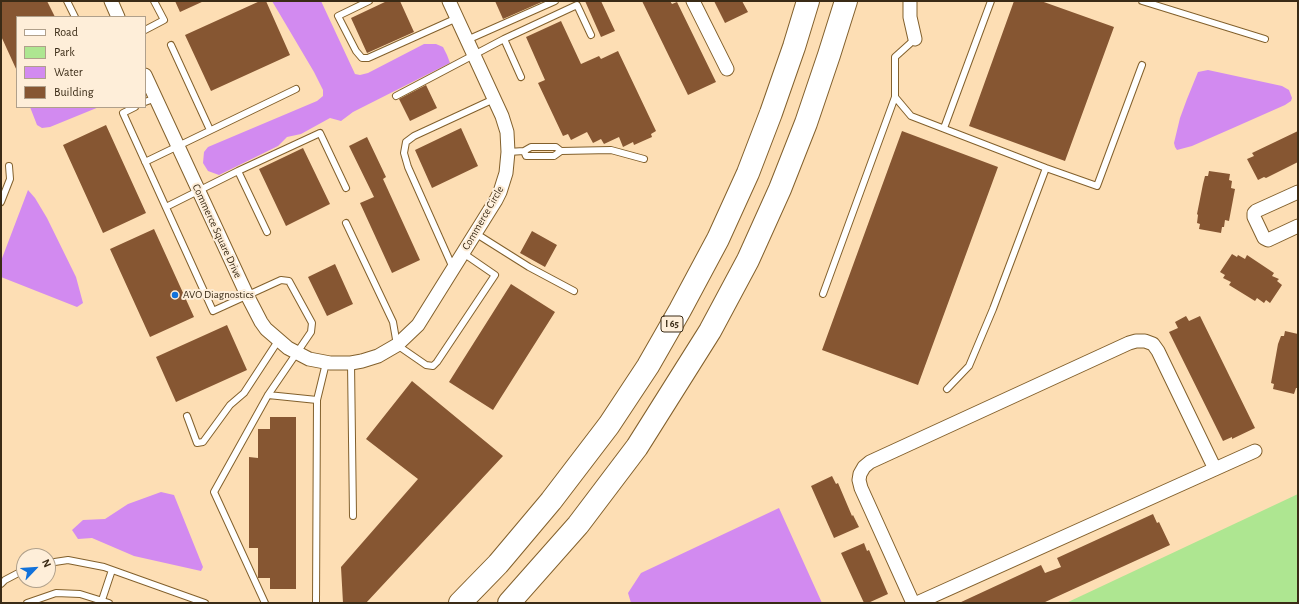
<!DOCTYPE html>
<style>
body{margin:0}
#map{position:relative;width:1299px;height:604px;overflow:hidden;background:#fddeb4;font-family:"Alegreya Sans",sans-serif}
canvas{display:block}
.frame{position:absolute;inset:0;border:2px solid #3a2b16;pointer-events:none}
.legend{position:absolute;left:16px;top:16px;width:130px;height:92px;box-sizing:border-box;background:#feeed9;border:1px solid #b0a08b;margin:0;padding:5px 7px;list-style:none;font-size:12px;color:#3a2b16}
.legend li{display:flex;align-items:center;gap:8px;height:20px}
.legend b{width:20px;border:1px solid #b0a08b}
.north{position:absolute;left:16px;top:548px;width:40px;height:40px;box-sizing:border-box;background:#feeed9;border:1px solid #b0a08b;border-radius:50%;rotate:65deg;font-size:11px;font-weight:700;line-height:16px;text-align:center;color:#3a2b16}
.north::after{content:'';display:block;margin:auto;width:14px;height:18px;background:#1272db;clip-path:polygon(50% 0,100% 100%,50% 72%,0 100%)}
</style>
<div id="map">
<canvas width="1299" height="604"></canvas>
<div class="frame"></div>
<ul class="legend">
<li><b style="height:5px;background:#fff"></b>Road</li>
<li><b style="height:11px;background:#aee691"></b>Park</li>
<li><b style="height:11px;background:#d28af0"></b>Water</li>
<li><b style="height:11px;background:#865632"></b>Building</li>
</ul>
<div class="north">N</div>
</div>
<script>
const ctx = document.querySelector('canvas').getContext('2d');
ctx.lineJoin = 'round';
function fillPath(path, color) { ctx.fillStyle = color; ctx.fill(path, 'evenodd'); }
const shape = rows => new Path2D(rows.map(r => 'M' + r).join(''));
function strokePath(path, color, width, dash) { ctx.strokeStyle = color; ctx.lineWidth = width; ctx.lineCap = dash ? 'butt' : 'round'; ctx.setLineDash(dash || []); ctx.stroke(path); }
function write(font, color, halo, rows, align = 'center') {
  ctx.font = font + ' "Alegreya Sans",sans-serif'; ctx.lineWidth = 4; ctx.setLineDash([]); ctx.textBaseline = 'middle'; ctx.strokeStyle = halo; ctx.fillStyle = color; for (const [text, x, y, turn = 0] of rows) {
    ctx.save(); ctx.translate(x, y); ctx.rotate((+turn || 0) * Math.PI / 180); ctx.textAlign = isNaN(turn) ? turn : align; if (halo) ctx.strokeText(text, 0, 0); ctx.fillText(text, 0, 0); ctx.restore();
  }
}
fillPath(shape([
 [1298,494,1298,603,1066,603]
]), '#aee691');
fillPath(shape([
 [272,1,321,1,355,74,360,75,368,73,424,44,436,44,443,47,447,55,450,63,353,112,341,121,330,118,301,134,287,137,278,146,219,175,208,171,203,163,204,152,208,147,317,101,323,96,323,90,314,72],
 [1208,70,1282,86,1289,90,1292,98,1291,101,1285,105,1233,128,1192,146,1177,150,1175,147,1174,143,1180,118,1187,99,1198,72],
 [30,107,99,107,50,127,42,128,37,125],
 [28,190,35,198,47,218,76,277,83,303,77,307,1,277,1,261],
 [161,492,174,495,203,567,201,571,134,556,92,538,78,539,72,530,83,520,105,519,128,504],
 [779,508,822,603,631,603,628,593,641,573]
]), '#d28af0');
fillPath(shape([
 [1,1,47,1,55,17,17,17,17,71,1,36],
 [175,1,204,1,180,12],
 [260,1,266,1,290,55,211,91,185,35],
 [387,1,400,1,414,32,367,53,351,18],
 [495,1,544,1,503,19],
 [585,1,601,1,615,31,601,37],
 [642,1,670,1,672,4,677,2,716,82,688,95],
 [714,1,742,1,748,12,725,23],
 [1014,1,1041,1,1114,27,1065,161,969,126],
 [561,21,581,64,599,56,601,59,618,51,656,131,651,134,652,137,634,145,633,142,623,147,619,137,604,144,601,139,593,143,587,132,571,140,568,134,563,136,538,83,545,80,526,37],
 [426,85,437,108,410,121,399,99],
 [106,125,146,213,103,233,63,145],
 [461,128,478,166,432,188,415,150],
 [902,131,998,167,918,385,822,350],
 [1298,131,1298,162,1266,178,1264,177,1258,180,1247,159,1254,156,1252,153],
 [367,137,386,177,383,179,420,260,392,273,360,203,374,197,349,146],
 [303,148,330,204,286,226,259,169],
 [1209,171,1230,174,1229,180,1232,181,1231,188,1235,189,1229,221,1225,220,1224,227,1222,227,1221,233,1199,229,1200,224,1197,223,1198,215,1197,214,1203,184,1205,176,1208,176],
 [154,229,194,317,150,337,110,249],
 [532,231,557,245,545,267,520,253],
 [1232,254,1237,257,1238,255,1245,259,1247,255,1274,273,1272,276,1279,279,1277,281,1282,285,1270,303,1266,300,1264,303,1257,298,1255,301,1229,285,1231,282,1223,278,1225,275,1220,272],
 [335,264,353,304,327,316,308,277],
 [511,284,555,312,493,410,449,382],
 [1186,316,1189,321,1200,316,1255,428,1232,439,1232,437,1223,441,1169,332,1178,328,1175,322],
 [227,325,247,370,176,402,156,357],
 [1285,331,1298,334,1298,388,1296,388,1294,394,1273,389,1274,384,1271,383,1278,344,1281,336,1284,336],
 [412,381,503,456,366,603,343,603,341,567,418,479,366,439],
 [270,417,296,417,296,589,270,589,270,578,258,578,258,548,249,548,249,457,258,458,258,429,270,429],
 [832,476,836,484,838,483,852,516,853,515,859,527,834,538,811,486],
 [1153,514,1157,523,1159,522,1170,545,1043,603,959,603,1041,565,1045,573,1061,567,1057,558],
 [864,543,867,551,869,550,888,594,868,603,864,603,841,553]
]), '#865632');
const lane = shape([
 [67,1,75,17],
 [369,1,338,16,356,51,362,58,368,58,457,18],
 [1142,1,1265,39],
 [145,30,164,20,154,1],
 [504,39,521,77],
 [915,39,895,57,895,97,911,116,1046,168,1097,186,1142,65],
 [467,40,555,1],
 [171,45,210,130],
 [396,96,504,39,577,5,591,35],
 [145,102,156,98],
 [135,107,123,113,213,311,281,280,289,281,312,323,311,332,268,395,214,492,265,603],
 [944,128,991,1],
 [561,151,611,150,644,159],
 [508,152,524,151,531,147,556,147,561,151,554,156,526,156,524,151],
 [145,162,296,89],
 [238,171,267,232],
 [1,202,10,179,9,166],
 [166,207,238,171,320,133,346,188],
 [346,223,393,322,397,345,426,365,433,366,437,362,495,275,463,253],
 [475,233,529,267,574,291],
 [453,268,408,167,404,153,406,142,414,136,494,99],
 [823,294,895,97],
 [351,363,353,516],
 [947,389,969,366,993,309,1046,168],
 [268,395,317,400],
 [187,416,197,443,203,442,230,405,244,393,278,341],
 [48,563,68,560,104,567,205,603],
 [1,584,5,580,24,570],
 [27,603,56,593,80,594,109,603],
 [101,603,112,570],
 [316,603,317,400,326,363]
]);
const street = shape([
 [111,1,118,17],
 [693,1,727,69],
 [910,1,910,17,915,39],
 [145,75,247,295,261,322,266,329,288,348,309,359,330,363,351,363,362,361,378,356,397,345,418,325,496,200,500,192,506,173,508,152,507,132,502,116,449,1],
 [1298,192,1256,211,1254,213,1254,217,1264,238,1268,240,1298,226],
 [913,603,861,488,859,480,860,474,864,467,870,462,1129,343,1136,341,1145,341,1153,344,1158,351,1215,469],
 [917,603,1255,451]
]);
const highway = shape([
 [460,603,498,564,551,501,609,425,648,366,680,310,718,239,748,173,771,113,794,47,808,1],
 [509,603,578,525,637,447,710,331,748,260,780,189,806,123,829,55,846,1]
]);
strokePath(lane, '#82602c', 8);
strokePath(street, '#82602c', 15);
strokePath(highway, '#82602c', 24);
strokePath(lane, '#fff', 6);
strokePath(street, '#fff', 13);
strokePath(highway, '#fff', 22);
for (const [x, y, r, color] of [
 [175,295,4,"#1272db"]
]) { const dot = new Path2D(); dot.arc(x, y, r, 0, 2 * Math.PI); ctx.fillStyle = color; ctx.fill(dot); strokePath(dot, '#feeed9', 1.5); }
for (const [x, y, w] of [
 [672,324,22]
]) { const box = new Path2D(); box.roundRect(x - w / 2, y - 8, w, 16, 3); ctx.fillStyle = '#feeed9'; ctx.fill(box); strokePath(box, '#3a2b16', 1); }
write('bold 10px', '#3a2b16', null, [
 ["I 65",672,324]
]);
write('11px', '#3a2b16', '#feeed9', [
 ["Commerce Circle",483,218,-60],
 ["Commerce Square Drive",217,231,65]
]);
write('11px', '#3a2b16', '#feeed9', [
 ["AVO Diagnostics",183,295]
], 'left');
</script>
